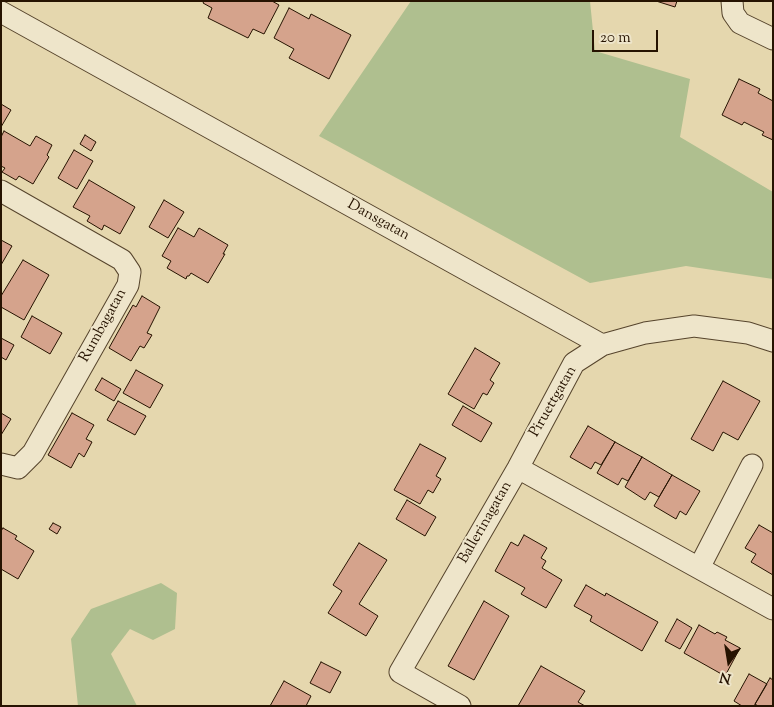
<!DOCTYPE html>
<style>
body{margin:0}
#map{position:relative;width:774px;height:707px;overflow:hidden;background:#e5d7ae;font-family:"Sorts Mill Goudy",serif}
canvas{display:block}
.frame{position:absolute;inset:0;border:2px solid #261301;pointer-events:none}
.north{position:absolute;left:704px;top:637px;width:50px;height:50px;-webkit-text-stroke:4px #eee5ca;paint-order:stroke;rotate:193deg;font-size:14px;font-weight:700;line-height:20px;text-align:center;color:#261301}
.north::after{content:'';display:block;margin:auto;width:18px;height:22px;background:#261301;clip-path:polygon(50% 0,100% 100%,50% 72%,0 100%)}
.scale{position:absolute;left:592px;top:30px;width:66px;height:22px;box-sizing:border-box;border:2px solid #261301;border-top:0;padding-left:6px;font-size:15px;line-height:18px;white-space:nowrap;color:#261301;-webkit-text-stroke:4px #eee5ca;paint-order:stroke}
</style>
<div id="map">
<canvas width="774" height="707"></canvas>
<div class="frame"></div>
<div class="north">N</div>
<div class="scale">20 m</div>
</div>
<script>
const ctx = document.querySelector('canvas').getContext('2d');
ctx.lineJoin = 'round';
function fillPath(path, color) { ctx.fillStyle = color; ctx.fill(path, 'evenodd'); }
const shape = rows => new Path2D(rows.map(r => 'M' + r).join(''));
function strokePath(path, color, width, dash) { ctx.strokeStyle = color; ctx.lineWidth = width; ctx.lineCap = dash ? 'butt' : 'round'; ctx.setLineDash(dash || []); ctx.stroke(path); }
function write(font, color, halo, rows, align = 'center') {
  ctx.font = font + ' "Sorts Mill Goudy",serif'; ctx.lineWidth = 4.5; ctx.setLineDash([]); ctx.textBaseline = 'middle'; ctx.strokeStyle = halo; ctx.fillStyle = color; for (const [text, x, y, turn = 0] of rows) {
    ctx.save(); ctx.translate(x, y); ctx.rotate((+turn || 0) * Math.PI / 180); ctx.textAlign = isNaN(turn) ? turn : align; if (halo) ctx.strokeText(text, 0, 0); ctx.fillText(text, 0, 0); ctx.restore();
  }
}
fillPath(shape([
 [411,1,590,1,595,51,690,79,680,137,773,192,773,279,686,266,590,283,319,136],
 [161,583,177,593,175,629,153,640,130,629,111,654,137,706,78,706,71,639,91,609]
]), '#afbf8f');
const building = shape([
 [204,1,272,1,279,5,264,34,253,29,248,38,208,18,212,8,203,3,204,1],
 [656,1,677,1,675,7,656,1],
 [289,8,309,19,311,14,351,35,329,79,289,58,294,49,274,38,289,8],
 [739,79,760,89,758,93,773,101,773,140,762,135,764,132,744,122,742,125,722,115,739,79],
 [1,104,11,110,1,127,1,104],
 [4,131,30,146,36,136,52,145,47,155,49,157,33,184,19,176,16,180,2,172,5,168,1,166,1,137,4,131],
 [85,135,96,142,91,151,80,144,85,135],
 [74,150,93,161,77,189,58,178,74,150],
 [89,180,135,207,120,234,104,225,102,230,87,221,90,216,73,207,89,180],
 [164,200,184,212,168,238,149,227,164,200],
 [178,228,194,237,199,228,228,245,223,254,225,254,208,283,191,273,189,276,187,276,186,279,167,268,171,261,162,256,178,228],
 [1,240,12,246,1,265,1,240],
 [23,260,49,275,24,320,1,307,1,296,23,260],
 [142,296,160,307,147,333,152,335,144,348,140,346,131,361,109,348,133,305,136,307,142,296],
 [32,316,62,333,50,354,21,337,32,316],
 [1,338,14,345,6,360,1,357,1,338],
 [475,348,500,363,490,380,494,383,487,395,483,393,474,409,448,394,475,348],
 [136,370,163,385,150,408,123,393,136,370],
 [102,378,121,389,114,401,95,390,102,378],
 [723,381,760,401,738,440,723,432,713,451,691,439,723,381],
 [118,401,146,416,135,435,107,420,118,401],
 [463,406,492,423,481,442,452,425,463,406],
 [1,413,11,419,1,435,1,413],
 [72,413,94,425,86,439,92,442,84,457,79,453,71,468,48,455,72,413],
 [588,426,615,442,601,465,595,462,591,469,570,457,588,426],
 [615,442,642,457,628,481,622,478,618,485,597,473,615,442],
 [420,444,446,458,436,476,441,479,433,493,428,490,420,504,394,490,420,444],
 [642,457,672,475,659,497,650,492,645,500,625,487,642,457],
 [672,475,700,491,686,515,680,511,676,519,654,506,672,475],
 [407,500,436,517,425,536,396,519,407,500],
 [53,523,61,527,57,534,49,529,53,523],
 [759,525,773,533,773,575,751,562,756,554,745,548,759,525],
 [3,528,17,536,15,539,34,551,18,579,1,569,1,531,3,528],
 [524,535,547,548,541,558,546,561,542,568,562,580,546,608,521,594,525,588,495,571,511,542,518,546,524,535],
 [359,543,387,560,359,604,378,616,366,636,328,613,342,591,333,585,359,543],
 [586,585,605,596,606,593,658,622,642,651,590,621,592,616,574,606,586,585],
 [484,601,509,616,474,680,448,666,484,601],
 [677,619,692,628,680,649,665,641,677,619],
 [699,625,715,634,717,632,727,637,725,640,740,648,725,676,684,653,699,625],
 [321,662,341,672,330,693,310,683,321,662],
 [541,666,585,691,578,702,585,706,518,706,541,666],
 [749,674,767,684,754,706,742,706,734,701,749,674],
 [770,678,773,680,773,706,758,706,755,704,770,678],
 [284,681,311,696,306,706,270,706,284,681]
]);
fillPath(building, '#d5a38c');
strokePath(building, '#261301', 1);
const minor = shape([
 [732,1,733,13,740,23,773,39],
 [1,12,602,345],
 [1,191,122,260,130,272,128,285,33,453,18,468,1,464],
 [518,468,773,609],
 [699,568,752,465],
 [460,706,400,672,518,468,574,363,602,345,645,333,694,326,748,333,773,341]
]);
strokePath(minor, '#56442c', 23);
strokePath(minor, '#eee5ca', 21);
write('15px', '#261301', '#eee5ca', [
 ["Dansgatan",378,221,29],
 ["Rumbagatan",104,326,-61],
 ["Piruettgatan",554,402,-60],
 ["Ballerinagatan",486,523,-60]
]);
</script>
